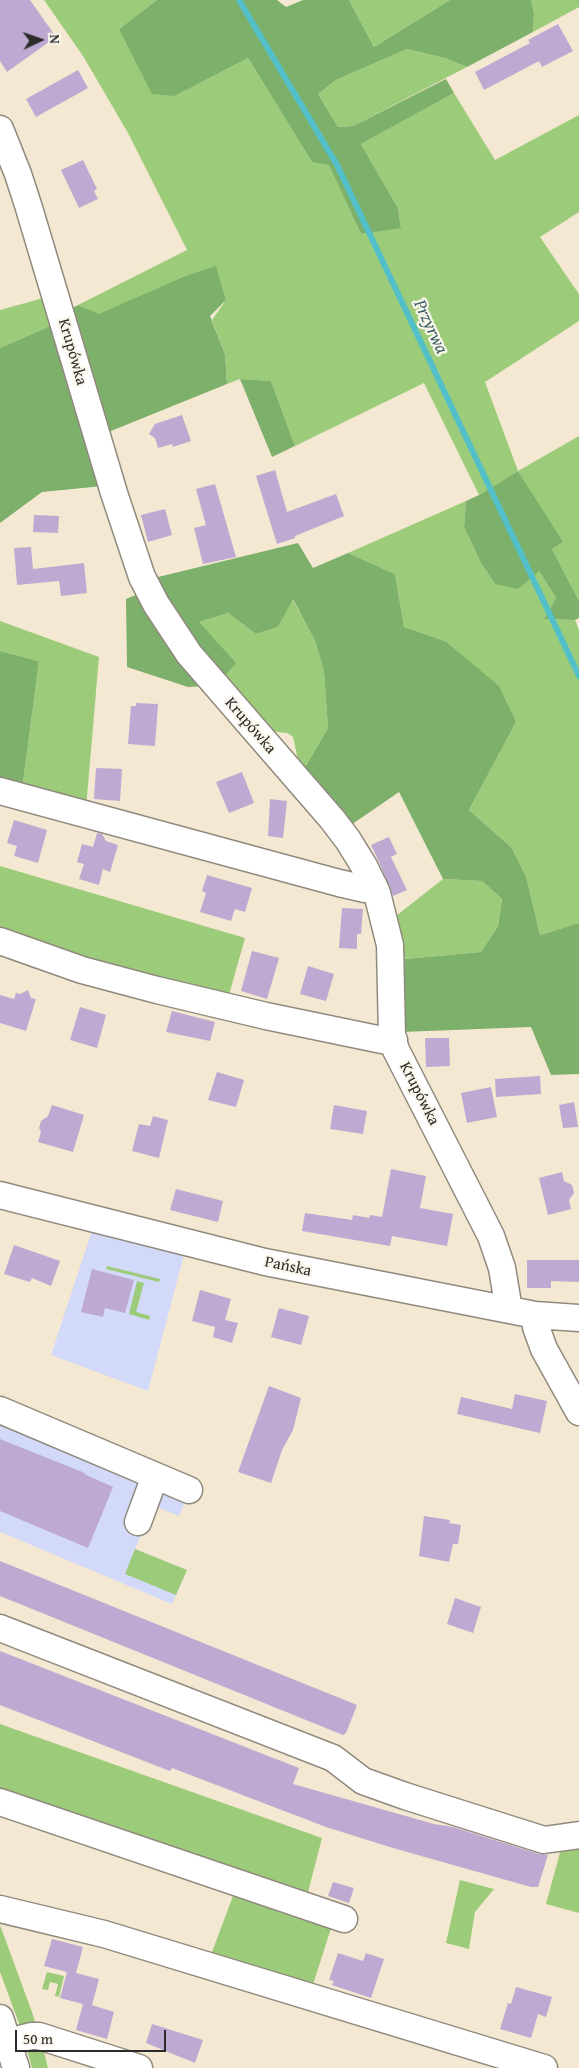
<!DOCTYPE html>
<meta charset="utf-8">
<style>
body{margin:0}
#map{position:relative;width:579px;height:2068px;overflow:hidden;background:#f5e8d2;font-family:"Gentium Book Plus",serif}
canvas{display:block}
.north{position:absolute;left:15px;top:15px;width:50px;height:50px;-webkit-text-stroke:4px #fbf7ec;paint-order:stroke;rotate:87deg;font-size:14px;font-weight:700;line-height:20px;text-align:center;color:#2b2b2b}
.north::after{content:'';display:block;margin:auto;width:18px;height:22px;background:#2b2b2b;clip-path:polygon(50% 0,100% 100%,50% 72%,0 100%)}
.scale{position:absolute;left:15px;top:2030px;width:151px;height:22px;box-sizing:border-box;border:2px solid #2b2b2b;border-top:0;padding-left:6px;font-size:15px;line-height:18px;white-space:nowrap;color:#2b2b2b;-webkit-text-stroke:4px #fbf7ec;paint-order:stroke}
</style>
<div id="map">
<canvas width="579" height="2068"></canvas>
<div class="north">N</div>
<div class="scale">50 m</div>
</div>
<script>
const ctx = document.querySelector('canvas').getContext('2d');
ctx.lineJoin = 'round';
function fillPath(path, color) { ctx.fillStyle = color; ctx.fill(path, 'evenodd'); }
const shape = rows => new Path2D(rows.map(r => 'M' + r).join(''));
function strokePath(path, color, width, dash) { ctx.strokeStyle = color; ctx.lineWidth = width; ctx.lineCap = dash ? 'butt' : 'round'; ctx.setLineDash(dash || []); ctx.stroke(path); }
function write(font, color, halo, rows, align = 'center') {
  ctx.font = font + ' "Gentium Book Plus",serif'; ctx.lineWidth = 4.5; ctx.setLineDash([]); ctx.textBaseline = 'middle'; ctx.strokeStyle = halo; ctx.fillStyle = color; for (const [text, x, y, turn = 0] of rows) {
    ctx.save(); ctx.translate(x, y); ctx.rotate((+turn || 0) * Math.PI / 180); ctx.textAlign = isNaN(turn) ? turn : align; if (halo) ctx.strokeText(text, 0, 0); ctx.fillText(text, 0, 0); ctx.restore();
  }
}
fillPath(shape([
 [92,1231,184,1255,148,1391,51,1355],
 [0,1399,194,1480,179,1516,154,1506,135,1549,187,1570,172,1604,0,1532]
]), '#d3d9f9');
fillPath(shape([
 [44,0,157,0,119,29,175,96,248,58,312,162,329,164,361,234,401,227,398,208,361,144,454,93,495,160,579,115,579,212,540,237,579,294,579,321,485,382,518,471,579,436,579,601,552,549,562,542,518,471,479,495,424,383,295,446,271,381,240,379,227,384,225,354,212,320,226,300,216,267,185,276,99,315,78,305,187,250,128,133,83,56],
 [349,0,450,0,374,47],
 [531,0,579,0,579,7,533,32,534,13],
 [407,49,445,58,467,67,353,126,338,127,318,94,336,80],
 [47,297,57,323,0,348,0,310],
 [466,501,464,527,481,563,495,584,539,571,556,598,544,619,575,620,579,630,579,923,540,935,526,876,512,848,469,810,516,722,445,641,404,627,395,574,348,553],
 [292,598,316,643,324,672,328,728,303,771,298,760,293,737,287,733,263,730,220,681,199,622,228,613,256,634,278,627],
 [0,621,99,657,86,808,22,790,39,661,0,651],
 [0,866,245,938,227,1002,0,931],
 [443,879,482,881,502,899,498,926,481,952,405,959,392,919],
 [107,1266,160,1279,159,1282,106,1269],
 [137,1281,144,1283,136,1312,150,1316,149,1320,129,1314],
 [135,1549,187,1570,176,1595,125,1574],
 [0,1724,322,1838,306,1900,0,1794],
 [579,1841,579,1913,546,1904,562,1845],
 [460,1880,494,1889,475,1912,469,1949,446,1943],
 [236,1888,333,1922,310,1994,209,1960],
 [0,1925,32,2012,35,2022,33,2026,20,2026,0,1972],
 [47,1972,64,1976,59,1997,55,1996,58,1984,50,1982,48,1990,42,1989],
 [42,2044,48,2068,32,2068,27,2050]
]), '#9ccc7a');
fillPath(shape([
 [157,0,277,0,286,7,303,0,349,0,374,47,450,0,531,0,534,13,533,32,467,67,445,58,407,49,336,80,318,94,338,127,353,126,446,79,454,93,361,144,398,208,401,228,361,234,329,165,312,162,248,58,175,96,152,94,119,29],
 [216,266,226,300,210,316,225,354,227,384,106,433,67,311,78,305,99,314,185,276],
 [57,323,103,486,42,492,0,523,0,348],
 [240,379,271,381,295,446,272,457],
 [518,471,563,542,552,549,579,601,579,618,575,620,544,619,556,598,539,571,518,589,495,584,481,563,464,527,466,501,479,495],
 [298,543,313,568,348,553,395,574,404,627,445,641,499,686,516,722,469,810,512,848,526,876,540,935,579,923,579,1074,551,1075,531,1027,401,1032,405,959,481,952,498,926,502,899,482,881,443,879,399,792,348,827,303,771,328,728,324,672,316,643,293,599,278,627,256,634,228,613,199,622,236,663,220,681,154,578],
 [143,592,206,686,188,687,127,667,126,599],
 [0,651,39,661,22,790,0,783]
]), '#7db06a');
strokePath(shape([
 [239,0,337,165,579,676]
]), '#53c0c9', 6);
fillPath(shape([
 [0,0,30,0,56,37,7,72,0,61],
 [558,24,573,51,542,67,539,61,484,90,475,72,530,43,528,40],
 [78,70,88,88,36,117,26,99],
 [83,160,97,189,94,191,98,199,79,208,61,170],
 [182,415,191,441,173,447,172,444,158,448,155,438,149,434,155,424],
 [275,470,287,512,336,494,344,516,295,536,295,538,277,544,256,476],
 [215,484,236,557,203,564,194,528,206,525,196,489],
 [165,509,172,535,148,542,141,515],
 [34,515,59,516,58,533,33,532],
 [31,547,33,569,84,563,87,593,61,596,59,581,17,585,14,548],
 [136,703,158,704,155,746,128,744,131,706,136,706],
 [96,768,122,769,120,801,94,799],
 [242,772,254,803,229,813,216,782],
 [270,799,287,801,283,838,268,836],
 [14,820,47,830,38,863,14,856,17,846,7,843],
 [97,833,102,834,106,841,118,845,110,872,103,869,99,885,79,879,84,864,77,862,82,844,93,847],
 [389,837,397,854,379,862,371,845],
 [391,857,407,890,393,896,379,862],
 [207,875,252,888,245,912,235,909,231,921,200,912,206,893,202,891],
 [342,908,363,909,361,934,357,934,357,949,339,948],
 [252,951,279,958,267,999,241,991],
 [308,966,334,974,326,1001,300,994],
 [28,990,31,998,36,999,26,1031,0,1023,0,995,14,999,16,993,20,994],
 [80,1007,106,1015,97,1048,70,1040],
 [172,1011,215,1022,210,1041,166,1032],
 [425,1038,449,1038,450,1066,426,1067],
 [217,1072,244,1080,236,1107,208,1100],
 [540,1076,541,1094,496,1097,495,1079],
 [491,1087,497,1117,467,1123,461,1093],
 [574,1102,578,1127,563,1128,559,1105],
 [52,1105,84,1115,73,1152,38,1142,41,1132,39,1128,41,1121,48,1116],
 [334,1105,367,1111,363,1134,330,1129],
 [153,1116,168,1120,159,1158,132,1151,139,1124,150,1126],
 [391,1169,426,1176,420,1208,453,1214,447,1246,392,1236,390,1246,302,1231,305,1213,352,1220,353,1215,369,1218,370,1215,382,1217],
 [562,1172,564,1181,572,1185,574,1193,569,1200,571,1209,548,1215,539,1178],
 [176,1189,223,1201,218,1222,170,1210],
 [14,1245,60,1261,51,1286,32,1278,30,1282,4,1274],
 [527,1260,579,1260,579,1282,551,1281,551,1288,527,1288],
 [92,1269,134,1280,125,1313,105,1308,103,1317,81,1312],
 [200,1290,231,1299,225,1320,238,1323,232,1343,213,1337,215,1327,192,1321],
 [279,1308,309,1316,301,1345,271,1337],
 [269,1386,301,1398,293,1430,282,1450,271,1483,238,1472],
 [515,1394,547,1401,540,1433,457,1414,461,1397,512,1409],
 [0,1439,85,1473,84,1474,113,1487,88,1548,0,1511],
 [424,1516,450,1520,449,1523,461,1525,458,1544,453,1544,449,1562,419,1556],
 [0,1561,357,1705,346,1733,343,1735,0,1596],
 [455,1598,481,1607,473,1633,447,1624],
 [0,1651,299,1768,293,1784,434,1824,453,1827,539,1854,548,1855,538,1887,531,1887,393,1848,326,1827,172,1768,170,1771,0,1705],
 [333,1882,354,1888,349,1903,328,1896],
 [52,1939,83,1947,76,1973,99,1979,92,2005,114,2012,107,2039,76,2030,83,2004,60,1998,67,1972,44,1966],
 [338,1953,363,1961,366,1953,384,1959,371,1998,332,1985,334,1981,329,1980],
 [516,1987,552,1997,546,2017,538,2014,531,2038,500,2029,508,2003,511,2004],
 [152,2024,203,2040,195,2063,146,2043]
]), '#bda9d1');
const minor = shape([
 [0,129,18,174,29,208,114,493,142,577,156,604,189,654,332,819,348,840,364,866,377,893,390,945,392,1036,396,1050,491,1236,502,1268,509,1310],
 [0,791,339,883,365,889,374,886],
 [0,941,82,970,157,990,266,1016,387,1041,394,1040],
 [0,1195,265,1262,535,1315,579,1318],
 [535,1315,536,1327,544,1349,579,1412],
 [0,1410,189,1490],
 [138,1522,155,1476],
 [0,1628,333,1758,363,1781,405,1796,544,1840,579,1835],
 [0,1802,344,1919],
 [0,1909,104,1934,544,2068],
 [0,2018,16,2068],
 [8,2042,31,2036,39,2036,139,2068]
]);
strokePath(minor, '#908a7e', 29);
strokePath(minor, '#fff', 26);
write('16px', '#2b2b2b', '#fbf7ec', [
 ["Krupówka",72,352,74],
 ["Krupówka",250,726,49],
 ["Krupówka",419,1094,63],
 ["Pańska",288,1267,12]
]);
write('italic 18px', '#395f62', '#fbf7ec', [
 ["Przyrwa",430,327,65]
]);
</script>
